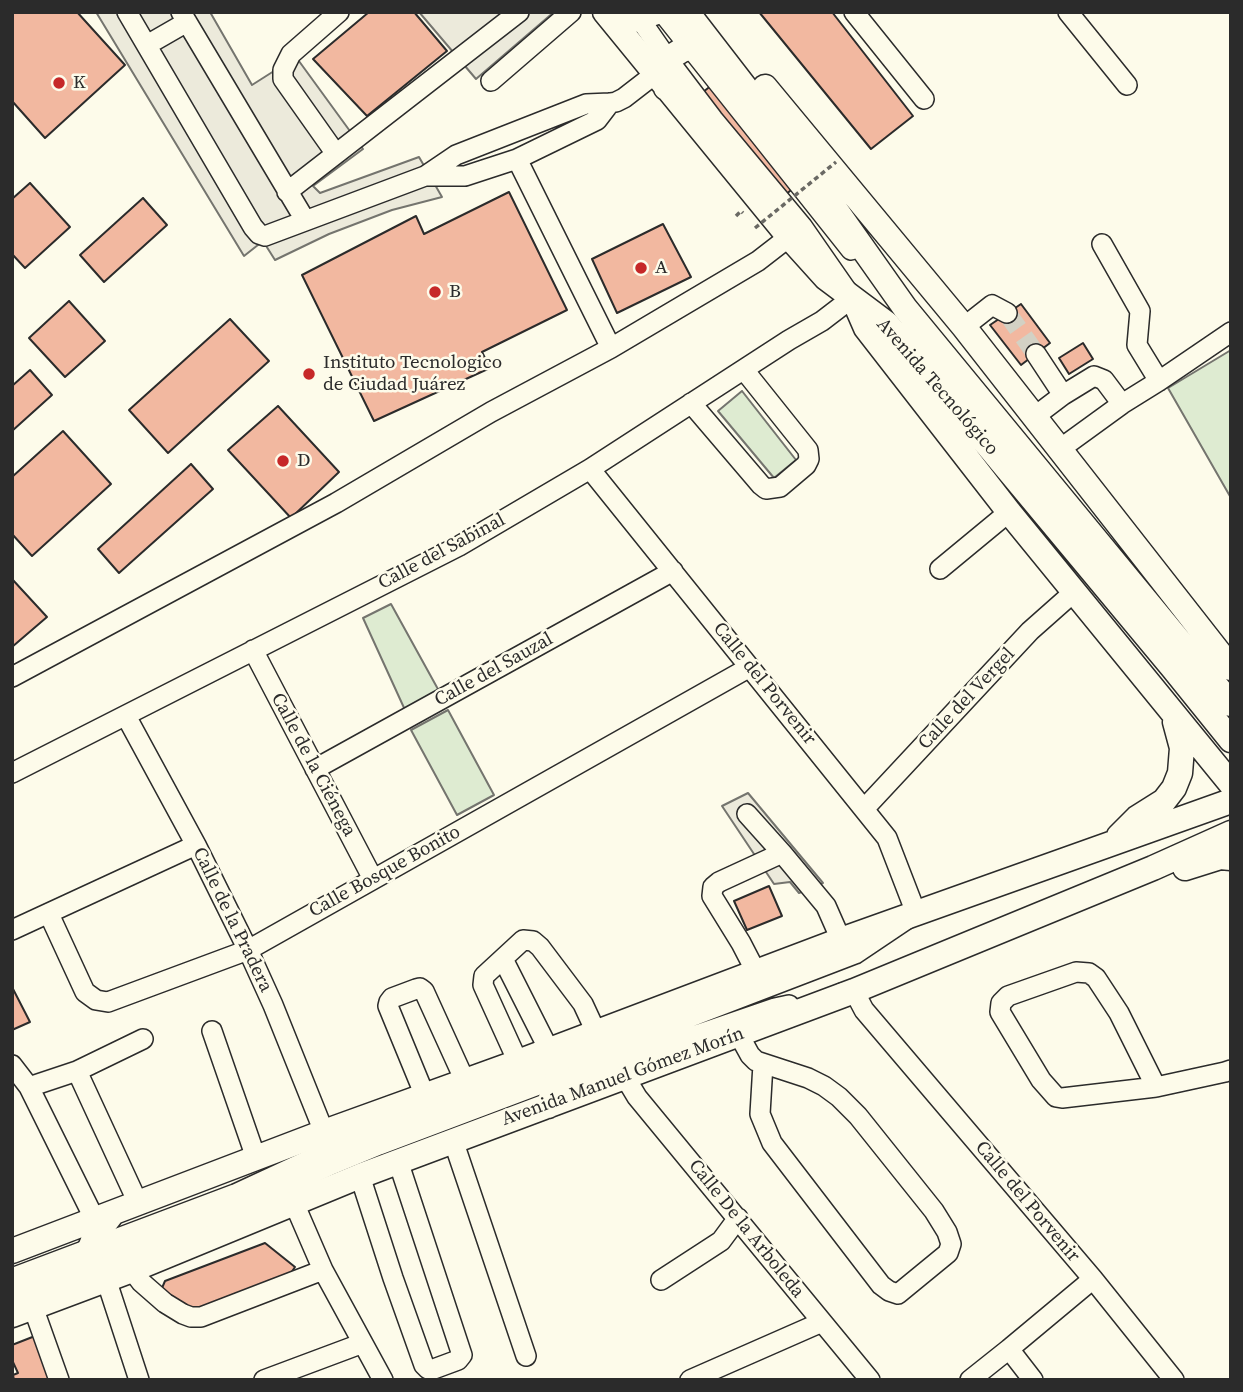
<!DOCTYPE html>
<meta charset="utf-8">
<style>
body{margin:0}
#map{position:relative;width:1243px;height:1392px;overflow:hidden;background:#fdfbea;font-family:"Source Serif 4",serif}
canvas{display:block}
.frame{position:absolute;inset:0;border:14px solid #2b2b2b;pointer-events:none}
</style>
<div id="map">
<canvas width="1243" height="1392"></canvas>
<div class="frame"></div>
</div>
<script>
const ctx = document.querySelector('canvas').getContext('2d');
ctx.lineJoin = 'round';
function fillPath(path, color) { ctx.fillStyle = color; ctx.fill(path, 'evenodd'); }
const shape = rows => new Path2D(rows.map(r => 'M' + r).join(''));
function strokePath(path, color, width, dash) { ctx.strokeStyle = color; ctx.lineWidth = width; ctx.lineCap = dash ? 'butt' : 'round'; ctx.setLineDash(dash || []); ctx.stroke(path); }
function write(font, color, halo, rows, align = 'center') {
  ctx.font = font + ' "Source Serif 4",serif'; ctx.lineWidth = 5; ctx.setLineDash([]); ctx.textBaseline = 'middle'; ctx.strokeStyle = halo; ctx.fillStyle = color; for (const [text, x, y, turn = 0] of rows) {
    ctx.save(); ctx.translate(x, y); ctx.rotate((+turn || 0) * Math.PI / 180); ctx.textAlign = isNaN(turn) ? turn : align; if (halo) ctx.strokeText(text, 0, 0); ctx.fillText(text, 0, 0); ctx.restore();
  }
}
const green = shape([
 [1231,350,1231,498,1168,388,1231,350],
 [742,391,796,460,774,478,718,411,742,391],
 [391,604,439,691,405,710,363,618,391,604],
 [448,710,494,795,457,815,411,730,448,710]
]);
fillPath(green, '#deebd1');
strokePath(green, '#74746e', 2);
const parking = shape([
 [96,12,210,12,252,85,296,57,363,149,313,186,320,193,419,157,442,197,392,210,329,234,275,260,263,241,244,256,96,12],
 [419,12,554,12,476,79,419,12],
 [748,793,823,883,799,893,790,882,774,884,722,806,748,793]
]);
fillPath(parking, '#eceadb');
strokePath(parking, '#74746e', 2);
const building = shape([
 [12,12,77,12,125,65,45,138,12,101,12,12],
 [369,12,414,12,447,51,367,116,313,59,369,12],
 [759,12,832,12,913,116,871,149,759,12],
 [712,85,795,187,785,195,703,92,712,85],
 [30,183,70,227,25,268,12,254,12,199,30,183],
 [509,192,567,310,482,352,490,368,374,421,302,275,416,216,424,234,509,192],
 [143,198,167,225,104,282,80,255,143,198],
 [663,224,691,277,617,313,592,259,663,224],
 [69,301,105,341,65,377,29,338,69,301],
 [1021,304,1050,343,1021,365,990,325,1021,304],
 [230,319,269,361,168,453,129,410,230,319],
 [1083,343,1093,359,1069,374,1059,358,1083,343],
 [30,370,52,395,12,431,12,386,30,370],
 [278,406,339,472,291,518,228,450,278,406],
 [63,431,111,484,32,556,12,534,12,477,63,431],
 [191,464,213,489,119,573,98,549,191,464],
 [12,579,47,617,12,647,12,579],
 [769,886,782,916,747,930,734,901,769,886],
 [12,987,30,1022,12,1030,12,987],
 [265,1243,295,1267,289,1276,189,1313,162,1288,165,1281,265,1243],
 [35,1336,49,1380,14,1380,13,1375,18,1373,12,1360,12,1345,35,1336]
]);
fillPath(building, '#f2b8a0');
strokePath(building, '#2b2b2b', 2);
strokePath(shape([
 [1007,313,1036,354]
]), '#d3d1c4', 19, [19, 10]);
const minor = shape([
 [127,12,253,227,259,234,265,236,425,176,456,155,586,104,610,103,616,102,624,98,655,74],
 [181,12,305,220],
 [662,12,851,250],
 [854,12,924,99],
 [1068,12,1127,85],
 [147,45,187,22],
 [491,81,571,12],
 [336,154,283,79,283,70,291,54,339,12],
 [517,159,611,348],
 [425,176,465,176,517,159,597,120,610,103],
 [287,192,519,12],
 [1102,244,1140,311,1137,345,1159,381],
 [964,327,992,305,1007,313],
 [1036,354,1063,395],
 [691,403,761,485,766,489,780,487,806,465,809,459,808,450,744,370],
 [1034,417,1063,395,1094,376,1104,380,1122,404],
 [1060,449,1122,404,1159,381,1231,332],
 [940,569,1009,512],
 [253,650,373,879],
 [12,677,336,503,491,412,611,348,758,261,789,237],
 [126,716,196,845,248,950,273,1005,324,1132],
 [315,769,673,571],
 [12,773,459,546,590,469,789,340,822,321,852,298,802,226,713,119,669,61,635,12],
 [864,809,1030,631,1074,592],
 [747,814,782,853,826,906,841,940],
 [49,914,85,992,96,1000,108,1002,248,950,750,667],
 [12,930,196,845],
 [503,959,549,1050],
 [756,972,741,943,712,896,713,887,719,882,782,853],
 [842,993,854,991,864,1010,1093,1279,1174,1380],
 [212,1031,256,1158],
 [739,1035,750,1055,756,1061,808,1078,824,1086,839,1097,858,1116,934,1211,947,1232,951,1244,948,1253,898,1294,889,1291,881,1285,772,1143,760,1114,763,1064],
 [518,1062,483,985,484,976,523,940,533,941,540,947,583,1004,596,1032],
 [12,1065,29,1087,95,1220],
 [77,1071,138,1203],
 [625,1077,637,1097,870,1380],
 [29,1087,77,1071,143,1039],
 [1156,1087,1119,1013,1096,978,1089,973,1076,972,1008,996,1001,1003,1000,1012,1041,1080,1056,1097,1062,1098,1156,1087,1225,1072,1231,1070],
 [425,1096,388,1006,389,1002,392,998,416,989,420,988,424,991,465,1081],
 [453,1140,526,1356],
 [360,1176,393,1278,424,1365,428,1369,431,1370,458,1360,462,1355,461,1352,398,1161],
 [294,1203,323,1270,383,1380],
 [132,1270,141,1282,165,1303,183,1314,191,1317,201,1317,323,1270],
 [12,1278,235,1194,330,1150,501,1083,555,1064,615,1046,855,954,916,913,887,838,590,469],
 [106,1279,139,1380],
 [661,1280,721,1241,738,1218],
 [12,1297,259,1199,331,1165,379,1145,546,1082,618,1062,775,1008,789,1005],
 [33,1307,59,1380],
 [1009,1349,1033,1380],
 [264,1380,363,1343],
 [690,1380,822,1322],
 [970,1380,1009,1349,1093,1279]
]);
const major = shape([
 [605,12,789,237,826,278,886,323,1173,668,1231,740],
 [687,12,792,148,905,308,1231,704],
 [610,17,634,20,657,12],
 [765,87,964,327,1231,668],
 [666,88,666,72,669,61,674,55,682,50,691,47,702,47,715,50],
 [856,305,866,328,1009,512,1231,784],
 [1119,836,1137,818,1164,801,1174,788,1180,773,1182,748,1175,722],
 [1185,868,1220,857,1231,858],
 [625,1077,616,1058,615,1050,617,1040,630,1020],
 [548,1106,556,1086,558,1075,555,1064,549,1050],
 [12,1251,324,1132,518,1062,841,940,1231,801],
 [106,1279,92,1264,90,1257,90,1248,95,1236,112,1214],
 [12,1315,132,1270,360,1176,854,991,1153,868,1231,833]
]);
strokePath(minor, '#2b2b2b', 22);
strokePath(major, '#2b2b2b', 27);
strokePath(shape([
 [736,216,741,211,743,213]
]), '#6a6964', 3.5, [5, 3.5]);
strokePath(minor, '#fdfbea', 19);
strokePath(major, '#fdfbea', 24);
strokePath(shape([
 [755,228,836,162]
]), '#6a6964', 3.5, [5, 3.5]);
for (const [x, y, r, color] of [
 [59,83,7,"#c62828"],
 [641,268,7,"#c62828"],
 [435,292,7,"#c62828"],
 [309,374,7,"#c62828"],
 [283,461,7,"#c62828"]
]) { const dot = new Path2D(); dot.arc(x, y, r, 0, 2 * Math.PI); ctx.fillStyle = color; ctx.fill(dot); strokePath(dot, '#fdfbea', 2.5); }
write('19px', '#2b2b2b', '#fdfbea', [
 ["K",73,83],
 ["A",655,268],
 ["B",449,292],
 ["Instituto Tecnologico",323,363],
 ["de Ciudad Juárez",323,385],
 ["D",297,461]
], 'left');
write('19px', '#2b2b2b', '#fdfbea', [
 ["Avenida Tecnológico",937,387,49],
 ["Calle del Sabinal",442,552,-28],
 ["Calle del Sauzal",494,670,-29],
 ["Calle del Porvenir",764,684,51],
 ["Calle del Vergel",967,699,-47],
 ["Calle de la Ciénega",313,765,62],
 ["Calle Bosque Bonito",385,872,-29],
 ["Calle de la Pradera",232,920,64],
 ["Avenida Manuel Gómez Morín",623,1077,-20],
 ["Calle del Porvenir",1027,1202,50],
 ["Calle De la Arboleda",746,1229,51]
]);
</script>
